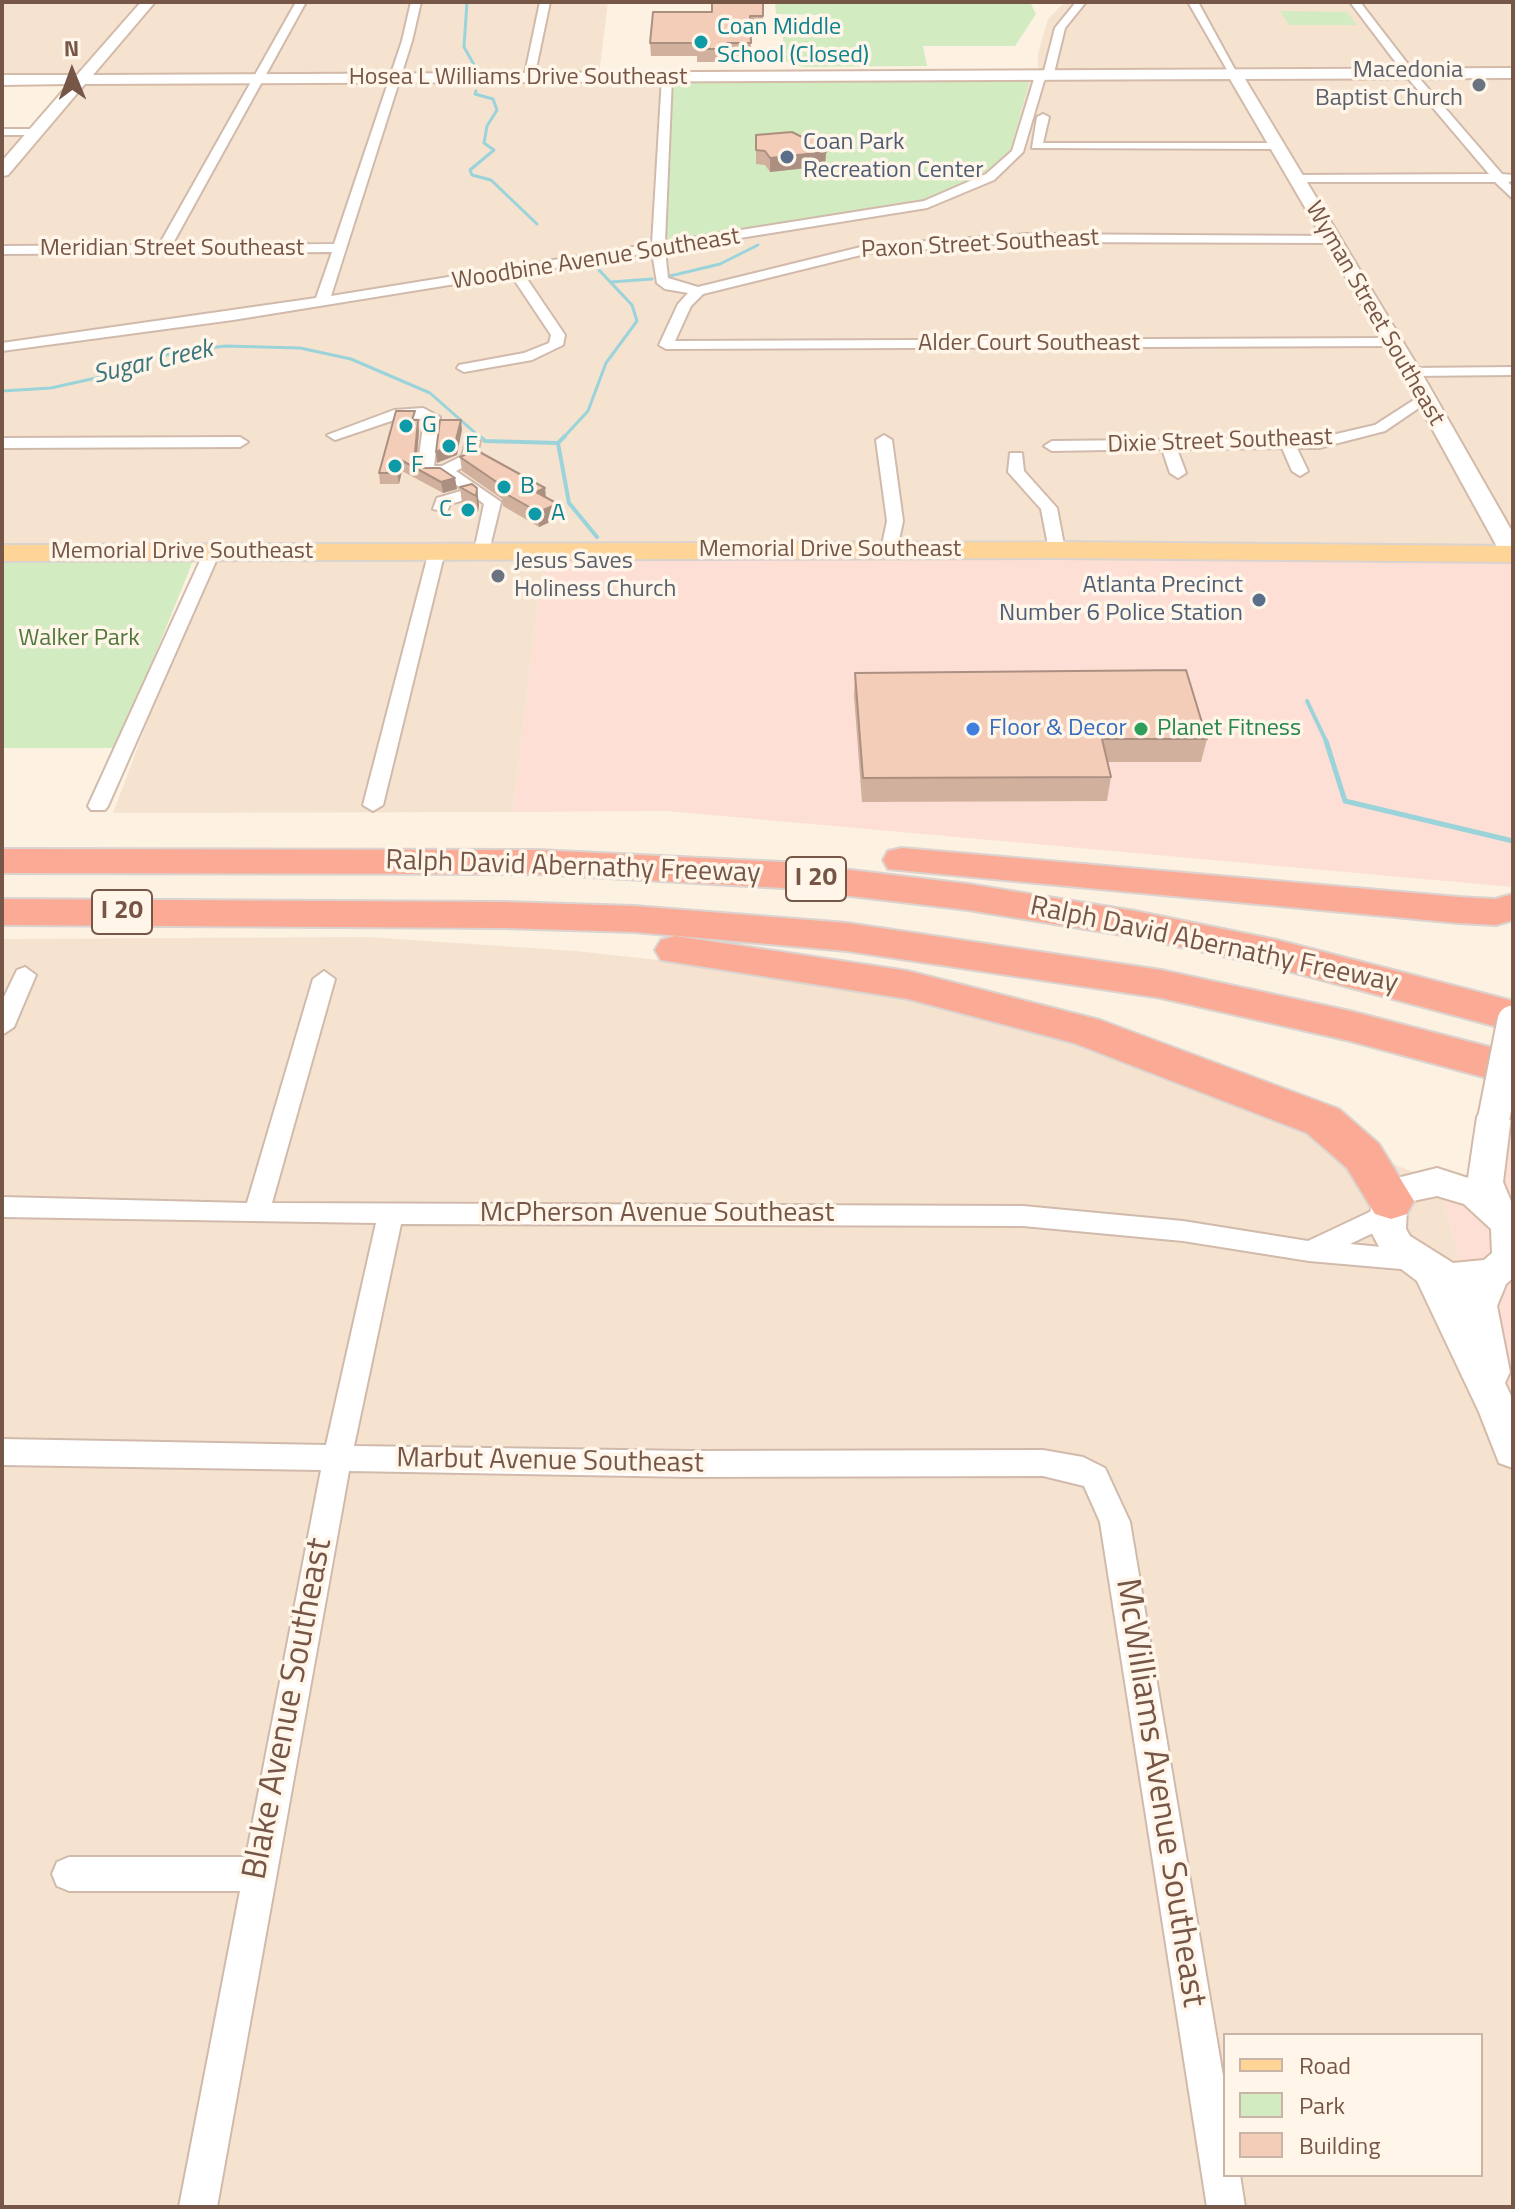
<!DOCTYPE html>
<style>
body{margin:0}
#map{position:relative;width:1515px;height:2209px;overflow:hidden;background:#fdf1e2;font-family:"Titillium Web",sans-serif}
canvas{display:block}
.frame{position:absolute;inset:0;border:4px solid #765647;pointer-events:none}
.legend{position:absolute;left:1223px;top:2033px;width:260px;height:144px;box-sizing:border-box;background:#fff5e9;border:2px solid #c8b5a8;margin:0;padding:10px 14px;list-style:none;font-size:24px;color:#765647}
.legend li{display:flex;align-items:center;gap:16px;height:40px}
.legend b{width:40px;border:2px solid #c8b5a8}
.north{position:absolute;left:32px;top:32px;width:80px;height:80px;-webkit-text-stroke:6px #fff5e9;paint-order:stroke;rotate:359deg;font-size:22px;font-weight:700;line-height:32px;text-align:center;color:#765647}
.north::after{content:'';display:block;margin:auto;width:28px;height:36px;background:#765647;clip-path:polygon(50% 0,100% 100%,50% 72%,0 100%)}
</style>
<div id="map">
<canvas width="1515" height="2209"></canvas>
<div class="frame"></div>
<ul class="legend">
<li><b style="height:10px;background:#ffd497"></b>Road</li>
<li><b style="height:22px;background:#d3ebc0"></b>Park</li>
<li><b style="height:22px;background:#f4cdb8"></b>Building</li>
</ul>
<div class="north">N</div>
</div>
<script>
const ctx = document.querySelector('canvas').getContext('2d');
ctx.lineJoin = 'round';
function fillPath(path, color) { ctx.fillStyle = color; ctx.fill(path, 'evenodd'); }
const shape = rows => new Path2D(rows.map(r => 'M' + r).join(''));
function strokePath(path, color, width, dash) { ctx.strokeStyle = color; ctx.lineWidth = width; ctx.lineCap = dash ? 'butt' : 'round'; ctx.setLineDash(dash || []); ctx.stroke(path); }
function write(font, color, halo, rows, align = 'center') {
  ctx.font = font + ' "Titillium Web",sans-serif'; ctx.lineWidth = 7; ctx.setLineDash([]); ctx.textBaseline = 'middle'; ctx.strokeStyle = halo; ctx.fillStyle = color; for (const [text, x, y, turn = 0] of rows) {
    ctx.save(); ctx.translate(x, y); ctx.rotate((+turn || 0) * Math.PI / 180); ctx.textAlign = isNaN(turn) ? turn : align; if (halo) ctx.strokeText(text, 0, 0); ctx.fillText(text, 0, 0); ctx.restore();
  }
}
fillPath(shape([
 [2,2,608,2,599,75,664,74,671,83,1011,148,1030,80,1038,74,1038,53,1048,19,1065,2,1513,2,1513,549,545,551,513,812,113,813,211,552,2,553,2,131,36,131,79,78,2,79],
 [367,937,576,951,778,973,984,1010,1194,1083,1440,1183,1502,1426,1513,1426,1513,2207,2,2207,2,939],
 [1225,2035,1481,2035,1481,2175,1225,2175]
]), '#f5e3d0');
fillPath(shape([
 [1513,549,1513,887,667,811,513,812,545,551],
 [1513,1094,1513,1426,1502,1426,1440,1183,1476,1198]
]), '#fedfd5');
fillPath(shape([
 [775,2,1030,2,1036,14,1015,46,923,46,927,66,803,67,785,61,782,28,820,28,818,15,776,14],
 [1280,11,1347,12,1357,25,1289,25],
 [1030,80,1011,148,1001,162,967,184,922,201,878,211,674,243,665,240,671,83],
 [193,561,117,748,2,748,2,562]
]), '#d3ebc0');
strokePath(shape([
 [467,2,464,47,478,72],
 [476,91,475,94,493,99,497,110,487,126,484,143,494,150,470,170,472,175,491,180,537,224],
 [670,276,720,264,758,245],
 [611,282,652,279],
 [2,391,51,388,105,376,172,353,225,346,300,348,351,359,430,393,481,438],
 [563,438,588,411,606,363,637,321,632,305,599,270]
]), '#9bd3da', 3);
strokePath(shape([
 [479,436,485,441,558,443],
 [558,443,565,436],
 [558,443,569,503,597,537],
 [1307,701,1327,743]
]), '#9bd3da', 4);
strokePath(shape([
 [1326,741,1345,801,1513,841]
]), '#9bd3da', 5);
const street = shape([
 [296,2,306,2,172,245,334,244,402,41,411,2,421,2,412,41,331,296,652,244,662,77,667,74,672,77,665,242,924,201,986,174,1012,151,1034,79,1044,71,1055,28,1076,2,1086,2,1065,28,1054,73,1044,81,1023,152,994,180,927,208,665,250,668,278,698,287,869,245,1028,234,1331,236,1336,237,1336,243,1028,242,869,253,703,294,691,306,675,341,1392,338,1399,342,1392,346,666,349,659,345,678,304,688,293,665,289,657,283,652,252,523,273,565,335,563,345,532,360,464,372,457,368,459,365,524,353,549,343,551,335,511,275,233,320,2,351,2,343,316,298,332,252,2,254,2,246,159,245,296,2],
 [540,2,550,2,534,78,529,81,524,78,540,2],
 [1188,2,1198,2,1239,77,1230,75,1188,2],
 [1350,2,1360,2,1414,72,1502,174,1513,175,1513,181,1508,182,1513,187,1513,199,1495,182,1291,182,1291,176,1295,175,1489,174,1406,76,1350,2],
 [1043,114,1049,117,1043,143,1276,143,1282,146,1276,149,1032,148,1037,117,1043,114],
 [2,129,34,129,40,132,34,135,2,135,2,129],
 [1513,367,1513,375,1411,376,1404,372,1411,368,1513,367],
 [1420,396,1432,399,1385,431,1319,448,1297,448,1308,471,1300,476,1292,471,1282,448,1177,449,1186,473,1178,478,1170,473,1162,449,1052,451,1044,446,1052,441,1319,438,1375,425,1420,396],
 [423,408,440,417,434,466,442,466,462,456,467,438,480,441,475,461,456,471,501,502,488,555,482,556,474,551,484,504,475,497,450,504,447,512,433,509,437,498,464,490,442,476,425,476,417,471,424,419,400,418,335,440,327,435,394,410,423,408],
 [884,435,892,440,903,521,897,550,889,555,881,550,887,521,876,440,884,435],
 [2,438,240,437,248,442,240,447,2,448,2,438],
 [1010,453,1022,453,1024,471,1057,508,1065,550,1063,554,1051,554,1049,550,1041,509,1008,472,1010,453],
 [437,546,445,551,383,805,373,811,363,805,429,551,437,546],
 [212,547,220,552,108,806,105,810,91,810,88,806,204,552,212,547],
 [25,967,36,975,14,1027,2,1035,2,1001,17,970,25,967],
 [324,971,335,979,272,1203,1023,1206,1183,1221,1308,1241,1378,1208,1387,1205,1396,1208,1400,1215,1396,1222,1350,1244,1412,1250,1421,1253,1425,1260,1421,1267,1412,1270,1309,1261,1183,1241,1023,1226,401,1224,354,1446,691,1451,1043,1450,1083,1457,1105,1468,1130,1522,1225,2088,1225,2175,1240,2175,1245,2207,1207,2207,1100,1522,1084,1486,1043,1476,691,1477,349,1471,217,2207,179,2207,240,1891,69,1891,57,1886,52,1874,57,1862,69,1857,246,1857,321,1470,2,1465,2,1439,326,1445,376,1223,2,1217,2,1197,247,1203,313,979,324,971]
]);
const secondary = shape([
 [141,2,155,2,93,75,1513,68,1513,78,1245,79,1421,372,1513,533,1513,561,1501,554,1401,372,1230,79,85,84,8,175,2,176,2,161,69,84,2,85,2,75,77,75,141,2],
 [1494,1104,1506,1108,1511,1117,1503,1182,1513,1206,1513,1278,1506,1284,1497,1306,1510,1372,1505,1383,1513,1400,1513,1468,1499,1463,1479,1412,1417,1281,1384,1256,1370,1230,1369,1215,1378,1191,1389,1180,1437,1168,1468,1178,1477,1117,1482,1108,1494,1104],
 [1437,1196,1464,1204,1491,1229,1492,1253,1484,1260,1453,1263,1410,1236,1406,1229,1407,1207,1413,1201,1437,1196]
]);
const primary = shape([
 [1057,542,1513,546,1513,562,1057,558,2,561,2,545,1057,542]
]);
const highway = shape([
 [902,848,1458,897,1495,899,1513,894,1513,920,1496,925,1458,923,888,869,883,860,888,851,902,848],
 [2,849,538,850,783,862,968,884,1135,911,1277,940,1513,1001,1513,1031,1277,968,1135,937,968,910,783,888,538,874,2,873,2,849],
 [2,899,503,902,634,906,847,923,1161,970,1350,1011,1513,1053,1513,1085,1350,1041,1161,998,847,951,634,932,503,928,2,925,2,899],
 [675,936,908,971,1100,1020,1339,1109,1379,1144,1414,1201,1407,1214,1391,1219,1375,1214,1347,1168,1307,1133,1074,1043,908,999,661,960,655,950,661,940,675,936]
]);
strokePath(street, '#d1baab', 4);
strokePath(secondary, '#d4baa8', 4);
strokePath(primary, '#dbd3cf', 4);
strokePath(highway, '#dbd3cf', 4);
fillPath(street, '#fff');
fillPath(secondary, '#fff');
fillPath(primary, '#ffd497');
fillPath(highway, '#fbab95');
const secondaryBridge = shape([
 [1494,1117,1513,1021]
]);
strokePath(secondaryBridge, '#d4baa8', 35, []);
strokePath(secondaryBridge, '#fff', 31);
fillPath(shape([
 [763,2,763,28,751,28,751,56,727,56,727,62,697,62,697,56,651,56,650,43,712,12],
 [756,135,826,152,825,166,770,172,765,165,756,164],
 [416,420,419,431,416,464,457,489,443,493,402,471,399,484,380,484,379,473],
 [460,457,545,488,546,497,559,518,539,527,503,506,502,499,462,471],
 [472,484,479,504,478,512,462,504,460,487],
 [855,673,1207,739,1201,762,1108,762,1111,777,1107,801,862,802,854,696]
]), '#d2b09e');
fillPath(shape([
 [826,152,825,166,770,172,770,158],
 [418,420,419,431,416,468,414,463],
 [461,420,462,430,457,455,437,463,436,452],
 [401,460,402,471,399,484,397,473],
 [455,478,457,489,443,493,441,482],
 [477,488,479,504,478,512,476,496],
 [545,488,546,502,536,492],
 [558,504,559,518,539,527,538,512]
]), '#ab9081');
const building = shape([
 [712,2,763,2,763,16,750,16,751,43,727,43,727,49,697,49,697,43,650,43,653,12,712,12,712,2],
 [792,132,802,137,813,136,826,152,770,158,765,151,756,150,756,135,792,132],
 [396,411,415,411,412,420,418,420,414,463,423,468,440,468,455,478,441,482,401,460,397,473,379,473,396,411],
 [440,420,461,420,455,444,436,452,440,420],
 [476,450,545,488,536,492,558,504,538,512,501,491,501,485,460,457,476,450],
 [472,484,477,488,476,496,460,487,472,484],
 [1186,670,1207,739,1102,739,1111,777,863,778,855,673,1186,670]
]);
fillPath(building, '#f4cdb8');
strokePath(building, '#ab9081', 2);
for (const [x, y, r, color] of [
 [701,42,8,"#0f9aa8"],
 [1479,85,8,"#6b7280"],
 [787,157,8,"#5c6f8a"],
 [406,426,8,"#0f9aa8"],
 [449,446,8,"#0f9aa8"],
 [395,466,8,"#0f9aa8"],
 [504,487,8,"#0f9aa8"],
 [468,510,8,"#0f9aa8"],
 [535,514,8,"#0f9aa8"],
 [498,576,8,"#6b7280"],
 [1259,600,8,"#5c6f8a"],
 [973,729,8,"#3f7fe0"],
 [1141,729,8,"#2e9e5b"]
]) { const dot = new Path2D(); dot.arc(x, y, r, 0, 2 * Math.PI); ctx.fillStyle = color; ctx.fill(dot); strokePath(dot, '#fff5e9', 3); }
write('24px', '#0d838f', '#fff5e9', [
 ["Coan Middle",717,28],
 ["School (Closed)",717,56],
 ["G",422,426],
 ["E",465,446],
 ["F",411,466],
 ["B",520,487],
 ["C",452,510,"right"],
 ["A",551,514]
], 'left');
write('24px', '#5b616d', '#fff5e9', [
 ["Macedonia",1463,71],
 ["Baptist Church",1463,99],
 ["Jesus Saves",514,562,"left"],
 ["Holiness Church",514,590,"left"]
], 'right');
write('24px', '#765647', '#fff5e9', [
 ["Hosea L Williams Drive Southeast",518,78],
 ["Paxon Street Southeast",980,245,-3],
 ["Meridian Street Southeast",172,249],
 ["Woodbine Avenue Southeast",596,260,-9],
 ["Wyman Street Southeast",1374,314,60],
 ["Alder Court Southeast",1029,344],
 ["Dixie Street Southeast",1220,442,-2],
 ["Memorial Drive Southeast",830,550],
 ["Memorial Drive Southeast",182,552]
]);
write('24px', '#4e5e75', '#fff5e9', [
 ["Coan Park",803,143],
 ["Recreation Center",803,171],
 ["Atlanta Precinct",1243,586,"right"],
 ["Number 6 Police Station",1243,614,"right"]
], 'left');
write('24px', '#50773c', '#fff5e9', [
 ["Walker Park",79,639]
]);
write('24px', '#366cbe', '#fff5e9', [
 ["Floor & Decor",989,729]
], 'left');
write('24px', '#27864d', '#fff5e9', [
 ["Planet Fitness",1157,729]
], 'left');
write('italic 26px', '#3a747c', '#fff5e9', [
 ["Sugar Creek",153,363,-13]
]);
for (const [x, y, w] of [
 [816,879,60],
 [122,912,60]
]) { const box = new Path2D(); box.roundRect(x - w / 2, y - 22, w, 44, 6); ctx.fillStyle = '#fff5e9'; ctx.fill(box); strokePath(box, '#765647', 2); }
write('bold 26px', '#765647', null, [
 ["I 20",816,879],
 ["I 20",122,912]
]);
write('28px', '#765647', '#fff5e9', [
 ["Ralph David Abernathy Freeway",573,868,2],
 ["Ralph David Abernathy Freeway",1214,946,12],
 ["McPherson Avenue Southeast",657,1214],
 ["Marbut Avenue Southeast",550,1462,1]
]);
write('34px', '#765647', '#fff5e9', [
 ["Blake Avenue Southeast",289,1709,-79],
 ["McWilliams Avenue Southeast",1159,1793,81]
]);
</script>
